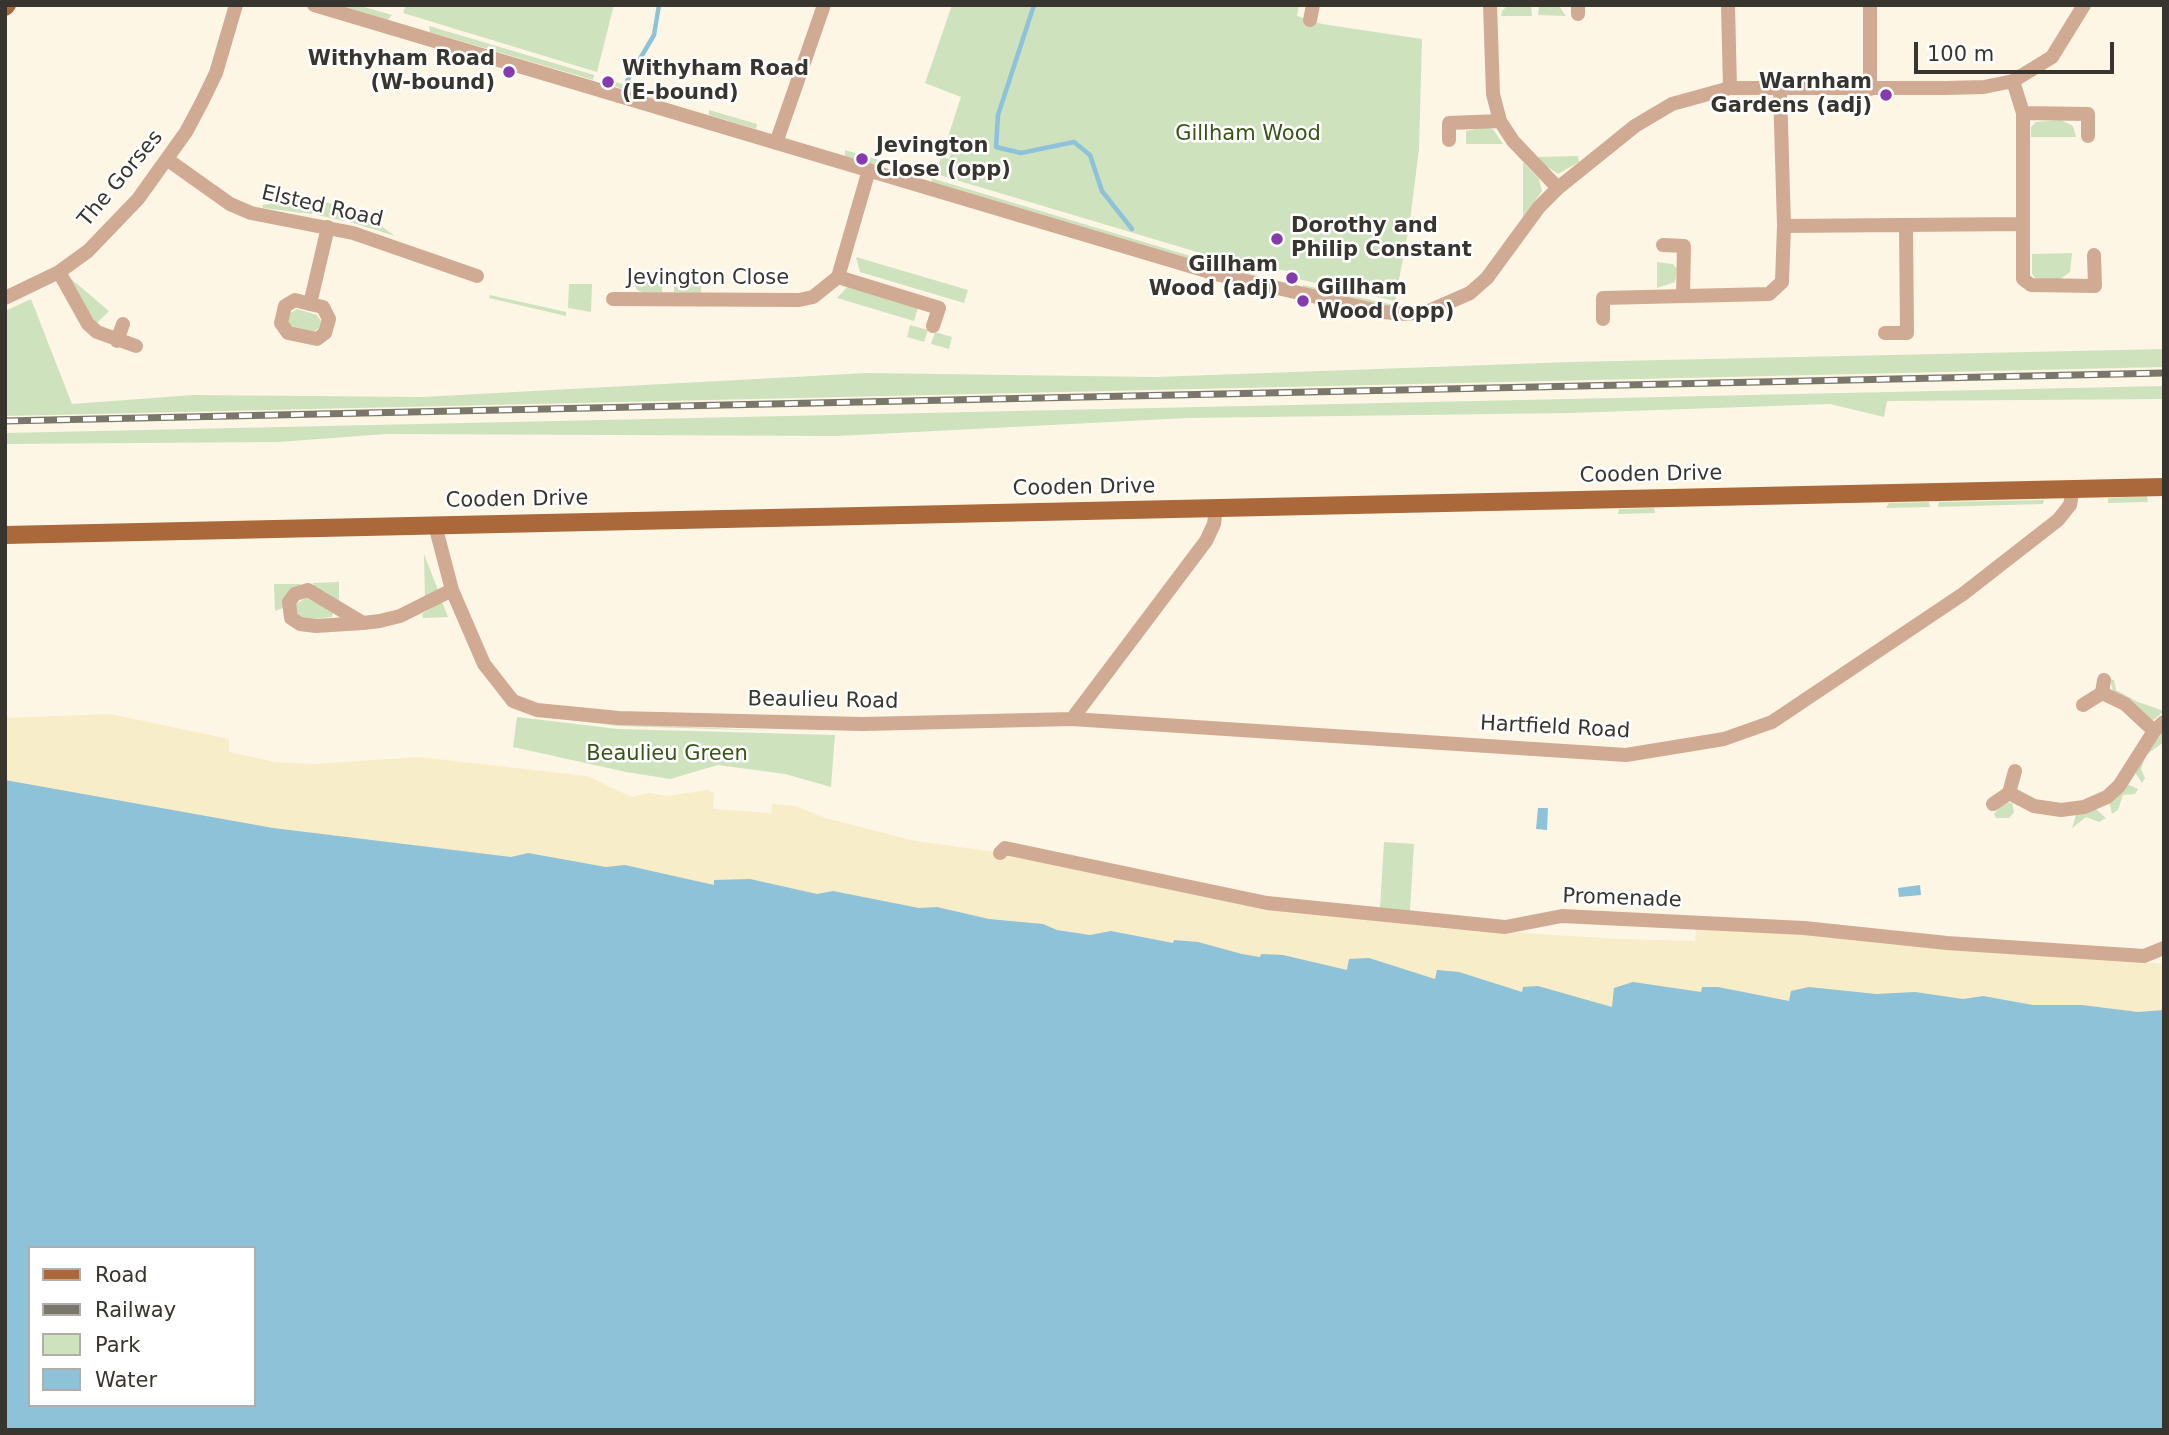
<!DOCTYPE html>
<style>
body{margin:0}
#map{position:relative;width:2169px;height:1435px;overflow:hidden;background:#fef6e4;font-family:"DejaVu Sans",sans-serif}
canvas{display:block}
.frame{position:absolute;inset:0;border:7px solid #38352e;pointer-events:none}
.legend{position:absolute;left:28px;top:1246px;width:228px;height:161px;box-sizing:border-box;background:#fff;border:2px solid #afaeab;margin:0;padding:9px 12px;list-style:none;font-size:21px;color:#38352e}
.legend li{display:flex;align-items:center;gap:14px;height:35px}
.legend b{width:35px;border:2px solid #afaeab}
.scale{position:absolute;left:1914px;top:42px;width:200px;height:32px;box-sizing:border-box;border:4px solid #38352e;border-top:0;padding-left:9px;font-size:21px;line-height:24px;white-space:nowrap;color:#38352e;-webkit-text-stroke:5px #fff;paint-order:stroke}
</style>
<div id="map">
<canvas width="2169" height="1435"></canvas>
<div class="frame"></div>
<ul class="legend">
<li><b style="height:9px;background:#ab683b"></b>Road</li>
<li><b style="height:9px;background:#7b766b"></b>Railway</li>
<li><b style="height:19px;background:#cee2be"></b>Park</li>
<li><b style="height:19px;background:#8dc2d9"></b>Water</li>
</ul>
<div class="scale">100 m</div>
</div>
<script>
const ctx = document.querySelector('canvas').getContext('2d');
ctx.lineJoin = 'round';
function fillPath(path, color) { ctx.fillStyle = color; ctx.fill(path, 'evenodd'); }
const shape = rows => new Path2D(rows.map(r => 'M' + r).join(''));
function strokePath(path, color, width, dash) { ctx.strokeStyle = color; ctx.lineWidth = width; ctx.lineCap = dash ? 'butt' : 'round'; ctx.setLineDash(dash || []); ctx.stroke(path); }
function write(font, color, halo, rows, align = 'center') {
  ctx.font = font + ' "DejaVu Sans",sans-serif'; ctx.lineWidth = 5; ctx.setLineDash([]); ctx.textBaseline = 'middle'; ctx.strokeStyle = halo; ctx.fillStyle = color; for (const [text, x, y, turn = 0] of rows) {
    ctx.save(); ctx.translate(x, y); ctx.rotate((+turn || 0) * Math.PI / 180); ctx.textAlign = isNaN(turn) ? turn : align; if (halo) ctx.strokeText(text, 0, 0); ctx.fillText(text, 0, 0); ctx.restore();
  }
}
fillPath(shape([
 [339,5,357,5,392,15,388,20],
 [406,5,614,5,597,72,403,13],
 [952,5,1299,5,1297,16,1322,24,1422,39,1419,149,1410,221,1395,301,1298,279,1292,272,1272,268,1264,272,936,174,941,157,949,159,951,152,944,149,961,97,925,83],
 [1508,5,1531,5,1532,16,1501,16,1502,11],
 [1539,5,1559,6,1566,16,1538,15],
 [429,26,594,75,593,80,430,32],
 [604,79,656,93,653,98,603,83],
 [709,110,757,124,756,129,709,115],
 [2061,120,2073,126,2076,137,2031,137,2031,127,2036,122],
 [1484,127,1493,129,1503,144,1466,144,1466,131],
 [845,150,882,161,879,166,845,156],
 [1578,156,1579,162,1558,174,1533,157],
 [1523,162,1539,179,1542,191,1523,217],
 [931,178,1217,264,1260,276,1216,268,932,183],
 [295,200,312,201,312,214,263,208,262,205],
 [320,201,350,208,344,221,318,215],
 [355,211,373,220,395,236,350,222],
 [2072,253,2070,272,2059,280,2035,278,2032,274,2032,254],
 [856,257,968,290,964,303,860,272],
 [1657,262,1673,264,1677,269,1675,282,1657,288],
 [69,277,109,311,96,324],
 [634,283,662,283,662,292,642,292,637,290],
 [674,283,701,284,701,293,674,292],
 [569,284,592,284,591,312,568,308],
 [1303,285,1394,305,1394,307,1303,288],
 [848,286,918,308,914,321,837,298],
 [490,295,566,312,566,316,489,298],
 [31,299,72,404,193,395,422,397,867,373,1155,377,1571,362,2164,349,2164,367,5,416,5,311],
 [297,309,317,315,321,321,319,328,313,332,292,327,288,320,290,313],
 [910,325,928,330,924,342,907,337],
 [935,332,952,337,949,349,931,344],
 [2164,386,2164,399,1887,401,1884,417,1830,404,1571,413,1187,418,838,436,386,434,279,442,5,444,5,433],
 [2147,496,2148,502,2108,503,2108,498],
 [2044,500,2043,504,1938,507,1939,502],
 [1929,502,1930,507,1886,508,1889,503],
 [1654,508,1655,513,1618,514,1619,509],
 [424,554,438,590,425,599],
 [339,582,339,601,314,588,313,583],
 [274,584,300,584,301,588,283,608,275,611],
 [308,596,333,613,332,617,304,620,298,616,295,605],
 [442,601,448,617,423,618,422,614],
 [2110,679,2114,680,2116,690,2138,702,2164,711,2151,722,2113,692],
 [517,717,618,729,835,735,831,787,785,774,718,765,670,779,626,772,513,747],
 [545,717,619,724,782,731,618,726],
 [2164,730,2164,742,2146,755,2141,769,2145,778,2142,783,2134,771,2143,755],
 [2127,784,2138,789,2135,794,2123,795,2118,810,2112,814,2109,801],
 [2004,802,2012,803,2014,812,2009,818,1996,818,1994,814],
 [2096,809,2106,818,2099,822,2086,817,2072,828,2076,815],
 [1384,842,1414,844,1410,911,1380,908]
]), '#cee2be');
fillPath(shape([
 [110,714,229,739,229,752,275,762,315,764,419,757,587,776,632,797,649,793,666,796,708,790,714,793,713,809,771,813,772,804,795,806,825,818,915,841,1011,854,1352,917,1439,928,1621,939,1695,941,1696,928,1796,933,1968,950,2164,964,2164,1266,5,1057,5,718]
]), '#f7edc8');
fillPath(shape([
 [5,780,273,828,511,857,528,853,606,867,625,865,714,885,714,880,750,879,817,894,833,891,919,908,937,907,989,919,1043,924,1057,930,1090,935,1111,931,1173,943,1174,940,1198,942,1242,954,1260,957,1261,954,1283,955,1347,970,1349,959,1369,958,1435,979,1437,970,1459,972,1522,992,1523,987,1538,986,1612,1007,1614,988,1633,982,1701,992,1702,987,1718,987,1789,1001,1791,991,1809,987,1876,994,1915,992,1963,999,1983,996,2033,1005,2082,1005,2138,1012,2164,1010,2164,1430,5,1430],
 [30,1248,254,1248,254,1405,30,1405],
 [1538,808,1548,808,1547,830,1536,829],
 [1920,885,1921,895,1899,897,1898,888]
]), '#8dc2d9');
strokePath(shape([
 [1034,5,998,115,996,147,1021,153,1074,142,1090,155,1102,191,1132,229],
 [627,81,654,35,659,5]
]), '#8dc2d9', 4.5);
strokePath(shape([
 [314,5,1220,275,1383,312,1406,314,1429,311,1470,293,1487,278,1539,207,1558,188,1635,126,1672,104,1730,88,1946,88,1984,87,2013,81,2052,57,2084,5],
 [1490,5,1493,94,1500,121,1513,141,1558,188],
 [1728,5,1730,88],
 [1870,5,1870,89],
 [1578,14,1578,5],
 [1310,20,1313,5],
 [2013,81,2023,113,2023,279,2031,285,2095,286,2094,255],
 [2023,113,2088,114,2088,136],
 [1449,140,1449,123,1500,121],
 [776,143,824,5],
 [168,160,230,204,251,213,353,233,477,276],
 [1784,226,2021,224],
 [1663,245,1684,246,1683,296],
 [59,272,88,324,97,332,136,346],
 [838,277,939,308,933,326],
 [5,298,59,272,88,251,138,199,186,132,202,102,216,73,236,5],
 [613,299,799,300,813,297,838,277,869,170],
 [310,304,295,300,285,306,281,323,288,333,317,339,325,333,329,319,323,307,310,304,328,227],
 [1603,319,1603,298,1769,294,1782,282,1784,226,1780,89],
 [1885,333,1907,333,1906,226],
 [117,341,123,324],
 [435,525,452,590,484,664,513,701,537,710,619,718,863,724,1072,719,1626,755,1724,739,1772,722,1963,594,2058,520,2070,505,2073,489],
 [363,623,308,590,295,594,289,602,291,618,300,624,316,626,363,623,380,621,400,616,452,590],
 [2102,693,2125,704,2154,731],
 [2083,705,2102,693,2104,680],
 [1072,719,1206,541,1214,524,1216,508],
 [2009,793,2034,806,2061,810,2084,807,2107,797,2119,786,2154,731,2164,722],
 [1993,804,2009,793,2015,771],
 [1000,853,1005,848,1267,903,1505,927,1562,916,1804,928,1947,943,2144,956,2164,948]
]), '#d1aa93', 14);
strokePath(shape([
 [5,7,7,5],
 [5,535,2164,487]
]), '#ab683b', 18);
const rail = shape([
 [5,421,2164,373]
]);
strokePath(rail, '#7b766b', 7);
strokePath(rail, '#fff', 4.5, [13]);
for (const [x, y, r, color] of [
 [509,72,7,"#863bac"],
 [608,82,7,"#863bac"],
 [1886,95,7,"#863bac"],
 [862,159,7,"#863bac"],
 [1277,239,7,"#863bac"],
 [1292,278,7,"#863bac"],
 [1303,301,7,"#863bac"]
]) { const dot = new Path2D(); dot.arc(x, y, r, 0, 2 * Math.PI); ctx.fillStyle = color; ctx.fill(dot); strokePath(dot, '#fff', 2.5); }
write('bold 21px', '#38352e', '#fff', [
 ["Withyham Road",495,60,"right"],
 ["(W-bound)",495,84,"right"],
 ["Withyham Road",622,70],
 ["(E-bound)",622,94],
 ["Warnham",1872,83,"right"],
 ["Gardens (adj)",1872,107,"right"],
 ["Jevington",876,147],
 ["Close (opp)",876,171],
 ["Dorothy and",1291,227],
 ["Philip Constant",1291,251],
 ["Gillham",1278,266,"right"],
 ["Wood (adj)",1278,290,"right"],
 ["Gillham",1317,289],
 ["Wood (opp)",1317,313]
], 'left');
write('21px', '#375417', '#fff', [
 ["Gillham Wood",1248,135],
 ["Beaulieu Green",667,755]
]);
write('21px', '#38352e', '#fff', [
 ["The Gorses",121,179,-50],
 ["Elsted Road",322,207,13],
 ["Jevington Close",708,279],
 ["Cooden Drive",1651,475,-1],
 ["Cooden Drive",1084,488,-1],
 ["Cooden Drive",517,500,-1],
 ["Beaulieu Road",823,701,1],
 ["Hartfield Road",1555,728,3],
 ["Promenade",1622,899,2]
]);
</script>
